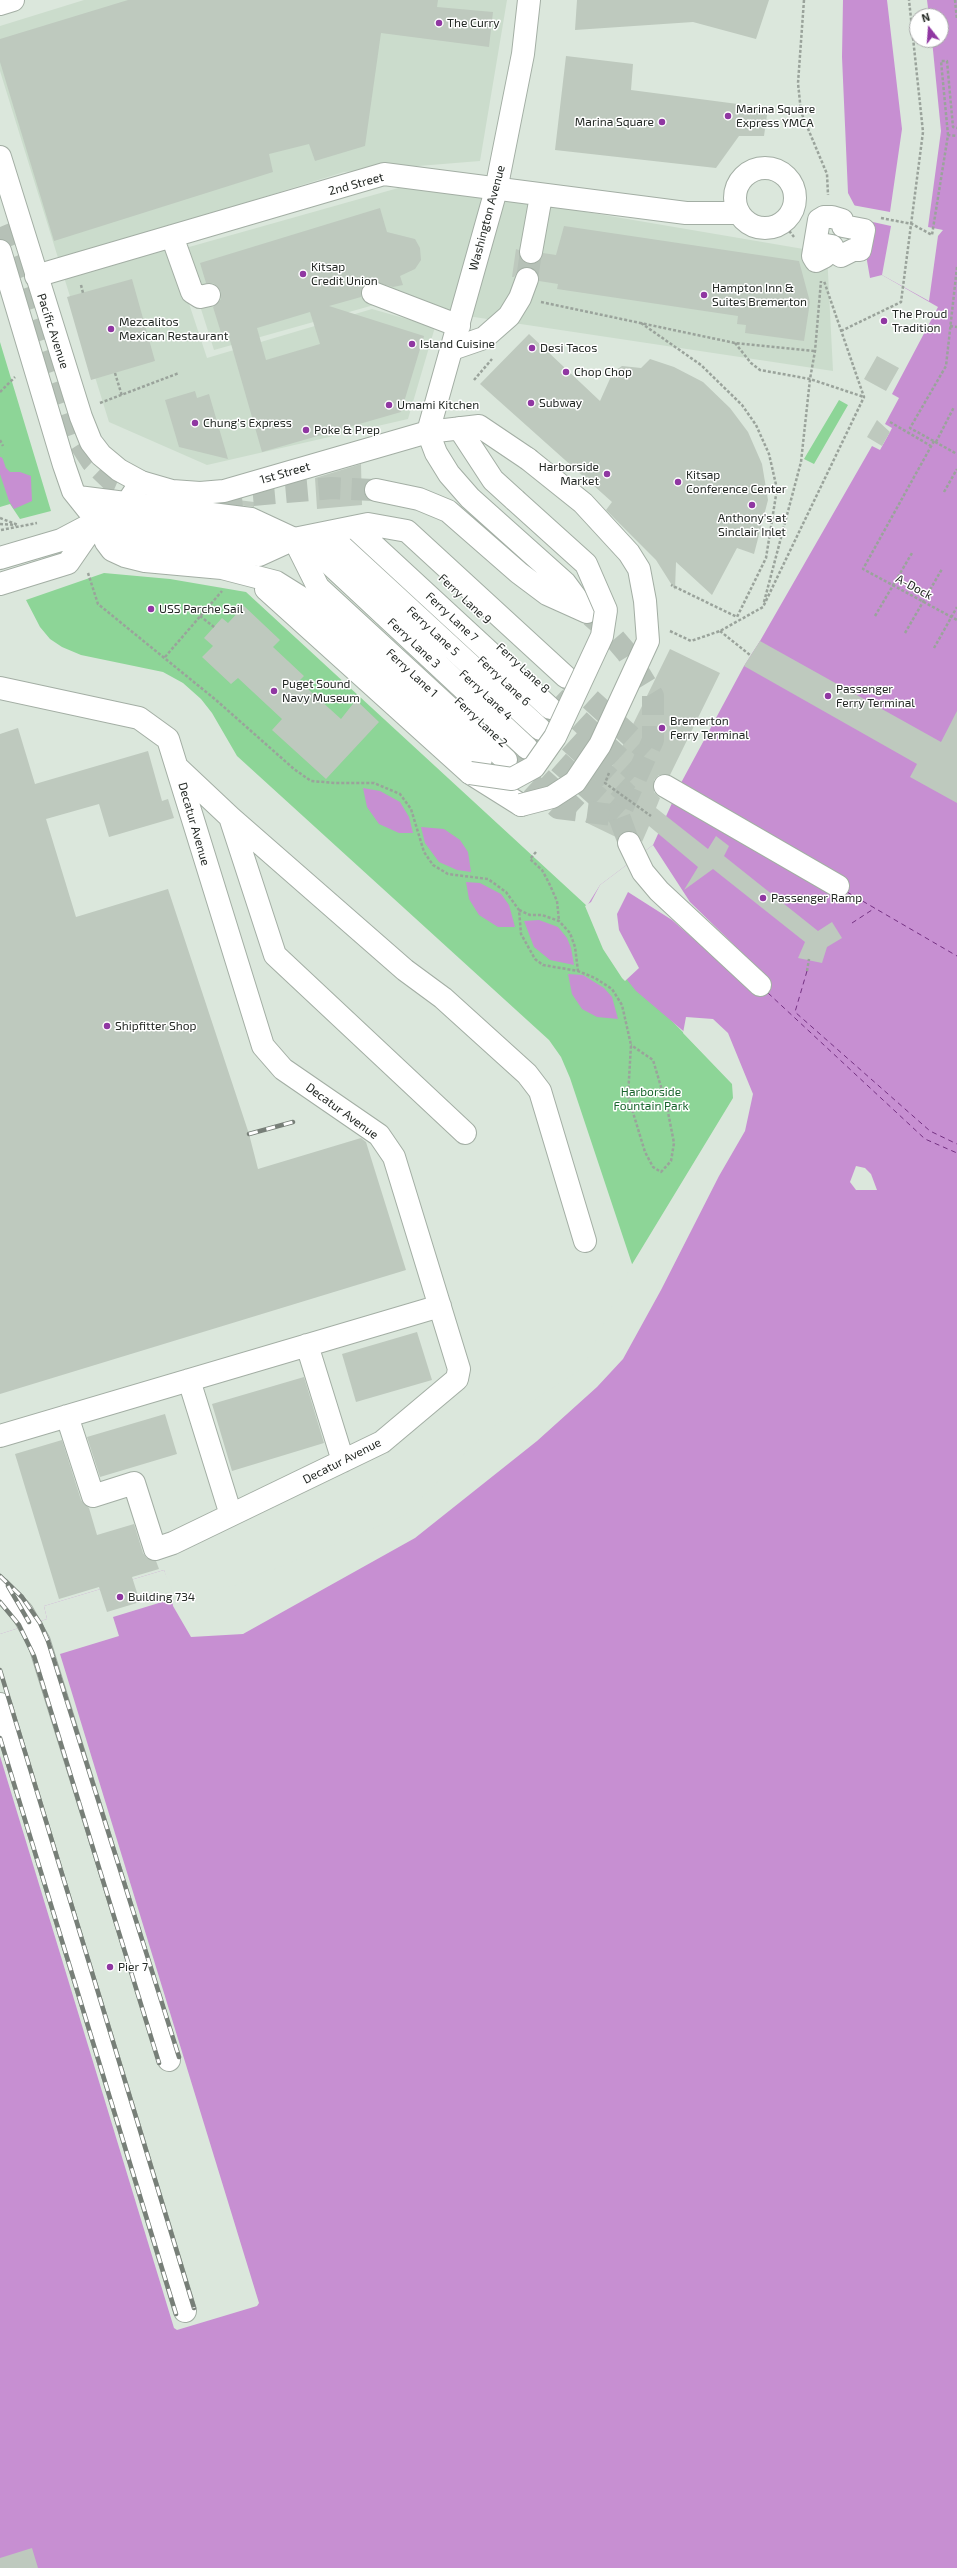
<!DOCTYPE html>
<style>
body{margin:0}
#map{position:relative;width:957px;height:2568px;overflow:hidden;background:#dbe7dc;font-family:"Exo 2",sans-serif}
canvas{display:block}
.north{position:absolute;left:909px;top:8px;width:40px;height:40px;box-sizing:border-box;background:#fff;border:1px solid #a7a9a8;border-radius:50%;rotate:343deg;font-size:11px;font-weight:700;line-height:16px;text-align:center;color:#242925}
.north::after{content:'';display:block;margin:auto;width:14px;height:18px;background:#9037a2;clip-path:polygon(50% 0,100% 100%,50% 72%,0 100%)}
</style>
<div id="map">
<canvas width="957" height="2568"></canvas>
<div class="north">N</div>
</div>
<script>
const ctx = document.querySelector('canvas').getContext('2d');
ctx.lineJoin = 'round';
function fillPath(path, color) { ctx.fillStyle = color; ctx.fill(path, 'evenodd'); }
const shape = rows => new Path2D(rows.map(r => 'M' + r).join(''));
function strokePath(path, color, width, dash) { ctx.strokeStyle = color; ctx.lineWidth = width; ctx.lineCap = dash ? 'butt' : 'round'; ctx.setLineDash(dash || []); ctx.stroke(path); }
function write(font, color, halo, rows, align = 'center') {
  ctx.font = font + ' "Exo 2",sans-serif'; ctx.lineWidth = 3; ctx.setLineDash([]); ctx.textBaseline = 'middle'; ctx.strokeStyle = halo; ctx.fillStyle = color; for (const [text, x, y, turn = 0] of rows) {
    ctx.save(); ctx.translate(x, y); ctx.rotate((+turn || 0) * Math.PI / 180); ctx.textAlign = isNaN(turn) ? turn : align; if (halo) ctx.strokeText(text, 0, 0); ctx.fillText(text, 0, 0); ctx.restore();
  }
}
fillPath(shape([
 [84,0,507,0,480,161,344,172,164,228,207,358,372,309,435,327,408,419,207,465,109,422,0,71,0,26],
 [416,183,827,253,833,371,381,303,214,350,182,249]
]), '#cbdccc');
fillPath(shape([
 [0,342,51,511,20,519,10,504,0,507],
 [839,400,848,405,814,464,804,459],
 [104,573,170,579,246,592,587,906,671,1020,734,1084,735,1098,633,1267,570,1078,561,1057,549,1040,237,756,212,713,201,699,183,683,163,672,81,655,62,647,50,639,40,627,26,600]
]), '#8dd597');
fillPath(shape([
 [843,0,957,0,957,2568,0,2568,0,1634,47,1619,44,1606,164,1570,171,1592,193,1594,237,1587,406,1517,585,1369,735,1098,734,1084,688,1035,636,991,624,976,587,906,600,885,653,845,682,781,744,666,760,641,872,446,880,450,890,432,892,428,885,424,899,398,892,394,938,307,882,275,870,278,866,255,869,233,848,193,842,57],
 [917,16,941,16,941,40,917,40],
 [6,468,10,472,20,472,31,476,31,479,32,501,14,509,9,501,0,474,0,470],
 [363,788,380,791,400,802,409,817,413,833,399,833,379,824,367,807],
 [421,827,444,829,460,840,468,852,471,872,457,870,439,862,425,843],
 [466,882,480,883,501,894,509,905,515,927,498,927,479,915,469,899],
 [539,920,558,927,567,938,571,948,574,965,550,960,534,947,524,921],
 [568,974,583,975,604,988,612,997,618,1019,597,1017,582,1009,572,994]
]), '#c78fd2');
fillPath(shape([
 [887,0,927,0,929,16,917,16,917,40,932,40,941,131,928,227,943,230,938,236,929,301,882,275,891,226,859,219,852,205,890,212,902,129],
 [653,845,690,902,767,977,754,992,672,920,628,892,617,914,619,930,639,968,625,981,622,978,603,949,585,906,591,902,600,885],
 [686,1017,713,1019,728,1033,753,1094,745,1131,719,1176,661,1290,623,1359,597,1387,537,1441,415,1538,243,1634,191,1637,173,1606,172,1599,113,1617,119,1636,60,1654,259,2303,257,2306,177,2330,174,2328,0,1756,0,1634,47,1619,44,1606,164,1570,172,1590,192,1592,236,1585,405,1515,488,1430,583,1368,631,1266,733,1098,732,1084,683,1033],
 [856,1166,865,1168,871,1174,877,1190,856,1190,850,1182]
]), '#dbe7dc');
strokePath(shape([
 [0,460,3,469]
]), '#c78fd2', 6);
strokePath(shape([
 [847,892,957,956],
 [852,923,875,908],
 [807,971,795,1012,930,1131,957,1144],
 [768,993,925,1139,957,1153]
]), '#753283', 1, [5, 4]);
fillPath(shape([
 [128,0,438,0,437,7,493,12,489,47,381,33,365,146,315,161,309,144,269,154,273,172,54,241,0,62,0,39],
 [577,0,769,0,756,39,693,22,575,30],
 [566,56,633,64,631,90,768,108,764,136,739,136,716,168,555,150],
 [380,208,387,232,415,239,420,248,421,260,415,269,400,276,403,285,393,287,371,281,362,288,361,297,329,306,424,336,401,412,262,452,229,337,223,339,213,307,221,299,221,292,213,283,206,283,200,263],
 [310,312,320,344,266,360,257,328],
 [564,226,799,261,810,302,804,341,745,333,746,325,737,324,738,316,557,289,558,284,539,281,537,271,531,267,519,269,514,277,512,277,516,249,519,250,523,261,529,264,540,260,543,253,556,255],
 [132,279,155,361,91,380,67,297],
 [529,334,600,401,613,372,622,366,641,368,650,359,674,367,703,382,730,408,748,432,762,464,768,500,754,554,737,548,712,595,676,562,675,590,656,560,606,510,612,502,480,384],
 [877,356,899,368,886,391,864,379],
 [195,391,197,398,209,394,228,459,179,447,165,400],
 [877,420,890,432,882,446,867,437],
 [361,464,362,505,317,509,315,478],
 [238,500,254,502,254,507,230,504],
 [244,606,280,640,273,647,304,676,299,681,341,719,356,700,379,722,326,779,272,730,282,719,238,678,231,684,202,657,213,646,204,638,222,618,228,623],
 [760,641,941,742,957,711,957,803,910,777,917,764,744,666],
 [670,649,720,673,670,775,659,775,654,780,654,792,660,798,656,808,708,849,716,836,729,846,724,856,818,931,832,922,842,938,827,947,822,963,798,958,805,942,713,869,684,890,698,867,649,826,642,842,636,833,630,831,623,832,618,838,585,822],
 [18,728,35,784,148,751,162,801,168,799,174,818,109,837,99,804,46,819,76,917,168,889,249,1134,258,1169,361,1138,366,1142,406,1270,0,1394,0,734],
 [417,1332,432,1380,356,1402,342,1354],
 [304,1377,324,1443,232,1471,212,1404],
 [165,1414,177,1454,100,1477,87,1437],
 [62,1440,81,1500,89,1508,97,1535,134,1524,143,1553,147,1558,156,1561,159,1569,132,1577,140,1602,107,1612,99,1587,59,1599,15,1454],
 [32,2548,38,2568,0,2568,0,2558]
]), '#bec9be');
strokePath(shape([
 [527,279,531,252],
 [566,677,648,752],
 [555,698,637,774],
 [545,719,628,795],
 [534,740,619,816],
 [517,756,577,811]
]), '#b6c1b7', 22, [22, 11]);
strokePath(shape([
 [0,227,23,282,79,442,92,462,113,482,136,492,154,495],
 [220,498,332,488,376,490],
 [591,616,609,632,627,653,653,696,653,740,619,816,629,843],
 [507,761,558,808,619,816]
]), '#b6c1b7', 22, [22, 11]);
const minor = shape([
 '735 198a30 30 0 1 1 60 0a30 30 0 1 1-60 0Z',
 [824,217,832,217,842,220,843,226,864,230,860,250,853,250,841,256,835,252,832,246,826,245,824,257,816,261,813,256,819,220,824,217],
 [172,236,192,292,200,297,209,295],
 [531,252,541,196],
 [36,276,384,174,686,213,738,213],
 [373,293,459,326],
 [452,349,484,338,509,316,520,298,527,279],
 [459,428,493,480,515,500],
 [428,432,479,426,528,459],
 [354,527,550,708],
 [327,533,540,729],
 [302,538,527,748],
 [294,539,368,524,407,531,566,677],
 [0,558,61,540,97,521,106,542,112,550,125,556,145,561,222,568,276,582,308,602,346,634,481,759],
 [0,584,68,563,97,521,127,503,141,482],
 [266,589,470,773,521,805],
 [0,688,139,718,168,739,263,1046,283,1069,379,1135,394,1157,459,1369,457,1379,382,1442,173,1543,155,1549,134,1483,93,1496,67,1416],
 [179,769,230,817,275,955,465,1133],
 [230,817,405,970,443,998,527,1074,540,1091,585,1241],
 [307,1345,343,1461],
 [189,1380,231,1515],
 [0,1436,440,1306],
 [0,1589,22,1612,39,1642,169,2060],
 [0,1704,185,2311]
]);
const major = shape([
 [0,4,13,0],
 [0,157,81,417,91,442,101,455,119,470,141,482,172,491,200,493,224,491,428,432,496,190,523,54,529,0]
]);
const highway = shape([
 [0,251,64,465,73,491,97,521,121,538,155,545,259,555,294,539],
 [428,432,436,453,449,474,470,498,565,583,585,610],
 [376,490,419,499,448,511,519,573,547,594,587,612],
 [78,497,251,519,294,539,318,587,506,760],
 [103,509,140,522,279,538],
 [665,786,838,886],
 [629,843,643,872,659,891,760,985]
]);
strokePath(minor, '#a3aea4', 24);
strokePath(major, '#a3aea4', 24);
strokePath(highway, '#a3aea4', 24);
strokePath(shape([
 [804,0,798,83,801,112,827,174,828,195],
 [955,0,957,20],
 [948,135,941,61,947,61,953,127,957,128],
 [881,218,912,224,932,235,948,135,957,136],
 [783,223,794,237],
 [957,267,946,366,910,428,957,454],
 [81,285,83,293],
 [541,302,735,343,815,351],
 [641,323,701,365,742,405,756,425,769,454,777,489,766,558,737,617,671,585],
 [950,326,957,327],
 [841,331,901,302,923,132,909,0],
 [735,343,751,363,760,370,810,379,864,397],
 [115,373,122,396],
 [474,380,492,359],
 [0,392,15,377],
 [100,403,179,373],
 [890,422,931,446],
 [0,440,3,446],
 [934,441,863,569,957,620],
 [936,442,954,407],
 [944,492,957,469],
 [0,518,18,525],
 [0,524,16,525],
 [1,530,37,523],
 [88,573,98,604,216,700,294,769,311,781,335,783,374,783,400,794,411,809,424,852,433,865,448,874,488,879,506,892,519,910,521,934,535,959,543,965,578,971,595,978,612,989,622,1005,631,1045,628,1096,645,1152,653,1167,661,1172,671,1161,674,1143,667,1107,653,1060,631,1045],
 [764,602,801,462,810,379,815,351,821,281],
 [200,616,214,627],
 [875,616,912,553],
 [670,631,691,641,720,631,763,607,864,397,824,281],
 [720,631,750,655],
 [905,633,942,569],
 [934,648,957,607],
 [165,657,222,591],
 [536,852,530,859,542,870,549,883,557,901,559,921],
 [519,910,530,915,542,915,559,921,570,933,575,947,578,971],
 [807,971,809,959]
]), '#9aa39b', 2.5, [3, 2]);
strokePath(minor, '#fff', 22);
strokePath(major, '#fff', 22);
strokePath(highway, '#fff', 22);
const rail = shape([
 [249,1134,293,1122],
 [0,1576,22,1597,40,1623,48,1641,179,2057],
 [8,1586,29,1622],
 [0,1602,19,1625,34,1656,159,2063],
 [0,1670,194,2308],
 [0,1738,176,2314]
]);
strokePath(rail, '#777f78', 4.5);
strokePath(rail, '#fff', 3, [9]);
const minorBridge = shape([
 [470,773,512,779,534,767,555,737,602,636,606,610,586,564,515,500],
 [521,805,552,797,575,782,600,745,648,641,645,601,639,569,629,553,583,503,528,459]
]);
strokePath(minorBridge, '#a3aea4', 24, []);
strokePath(shape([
 [609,773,605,783,651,816]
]), '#9aa39b', 2.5, [3, 2]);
strokePath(minorBridge, '#fff', 22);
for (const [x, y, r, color] of [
 [439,23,4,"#9037a2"],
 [728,116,4,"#9037a2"],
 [662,122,4,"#9037a2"],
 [303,274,4,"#9037a2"],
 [704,295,4,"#9037a2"],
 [884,321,4,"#9037a2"],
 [111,329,4,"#9037a2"],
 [412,344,4,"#9037a2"],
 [532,348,4,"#9037a2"],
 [566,372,4,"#9037a2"],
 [531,403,4,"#9037a2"],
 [389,405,4,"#9037a2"],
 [195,423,4,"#9037a2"],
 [306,430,4,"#9037a2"],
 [607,474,4,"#9037a2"],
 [678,482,4,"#9037a2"],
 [752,505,4,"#9037a2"],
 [151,609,4,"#9037a2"],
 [274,691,4,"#9037a2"],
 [828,696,4,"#9037a2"],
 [662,728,4,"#9037a2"],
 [763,898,4,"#9037a2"],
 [107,1026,4,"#9037a2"],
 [120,1597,4,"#9037a2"],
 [110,1967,4,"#9037a2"]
]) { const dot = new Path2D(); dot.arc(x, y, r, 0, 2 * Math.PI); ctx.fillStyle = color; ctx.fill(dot); strokePath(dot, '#fff', 1.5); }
write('12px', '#242925', '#fff', [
 ["The Curry",447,23],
 ["Marina Square",736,109],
 ["Express YMCA",736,123],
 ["Marina Square",654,122,"right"],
 ["Kitsap",311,267],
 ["Credit Union",311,281],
 ["Hampton Inn &",712,288],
 ["Suites Bremerton",712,302],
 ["The Proud",892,314],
 ["Tradition",892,328],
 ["Mezcalitos",119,322],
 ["Mexican Restaurant",119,336],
 ["Island Cuisine",420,344],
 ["Desi Tacos",540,348],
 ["Chop Chop",574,372],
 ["Subway",539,403],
 ["Umami Kitchen",397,405],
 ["Chung's Express",203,423],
 ["Poke & Prep",314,430],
 ["Harborside",599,467,"right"],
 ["Market",599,481,"right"],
 ["Kitsap",686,475],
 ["Conference Center",686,489],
 ["Anthony's at",752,518,"center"],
 ["Sinclair Inlet",752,532,"center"],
 ["USS Parche Sail",159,609],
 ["Puget Sound",282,684],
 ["Navy Museum",282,698],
 ["Passenger",836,689],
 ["Ferry Terminal",836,703],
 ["Bremerton",670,721],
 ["Ferry Terminal",670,735],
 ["Passenger Ramp",771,898],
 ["Shipfitter Shop",115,1026],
 ["Building 734",128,1597],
 ["Pier 7",118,1967]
], 'left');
write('12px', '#242925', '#fff', [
 ["2nd Street",356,184,-15],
 ["Washington Avenue",487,218,-75],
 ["Pacific Avenue",53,331,72],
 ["1st Street",285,473,-16],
 ["A-Dock",914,587,28],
 ["Ferry Lane 9",465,599,43],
 ["Ferry Lane 7",452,617,43],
 ["Ferry Lane 5",433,631,43],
 ["Ferry Lane 3",414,643,43],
 ["Ferry Lane 8",523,668,43],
 ["Ferry Lane 1",412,673,43],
 ["Ferry Lane 6",504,681,43],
 ["Ferry Lane 4",486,695,43],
 ["Ferry Lane 2",481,722,43],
 ["Decatur Avenue",194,824,74],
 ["Decatur Avenue",342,1111,36],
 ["Decatur Avenue",342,1461,-27]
]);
write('12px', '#19652d', '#fff', [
 ["Harborside",651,1092],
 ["Fountain Park",651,1106]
]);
</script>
